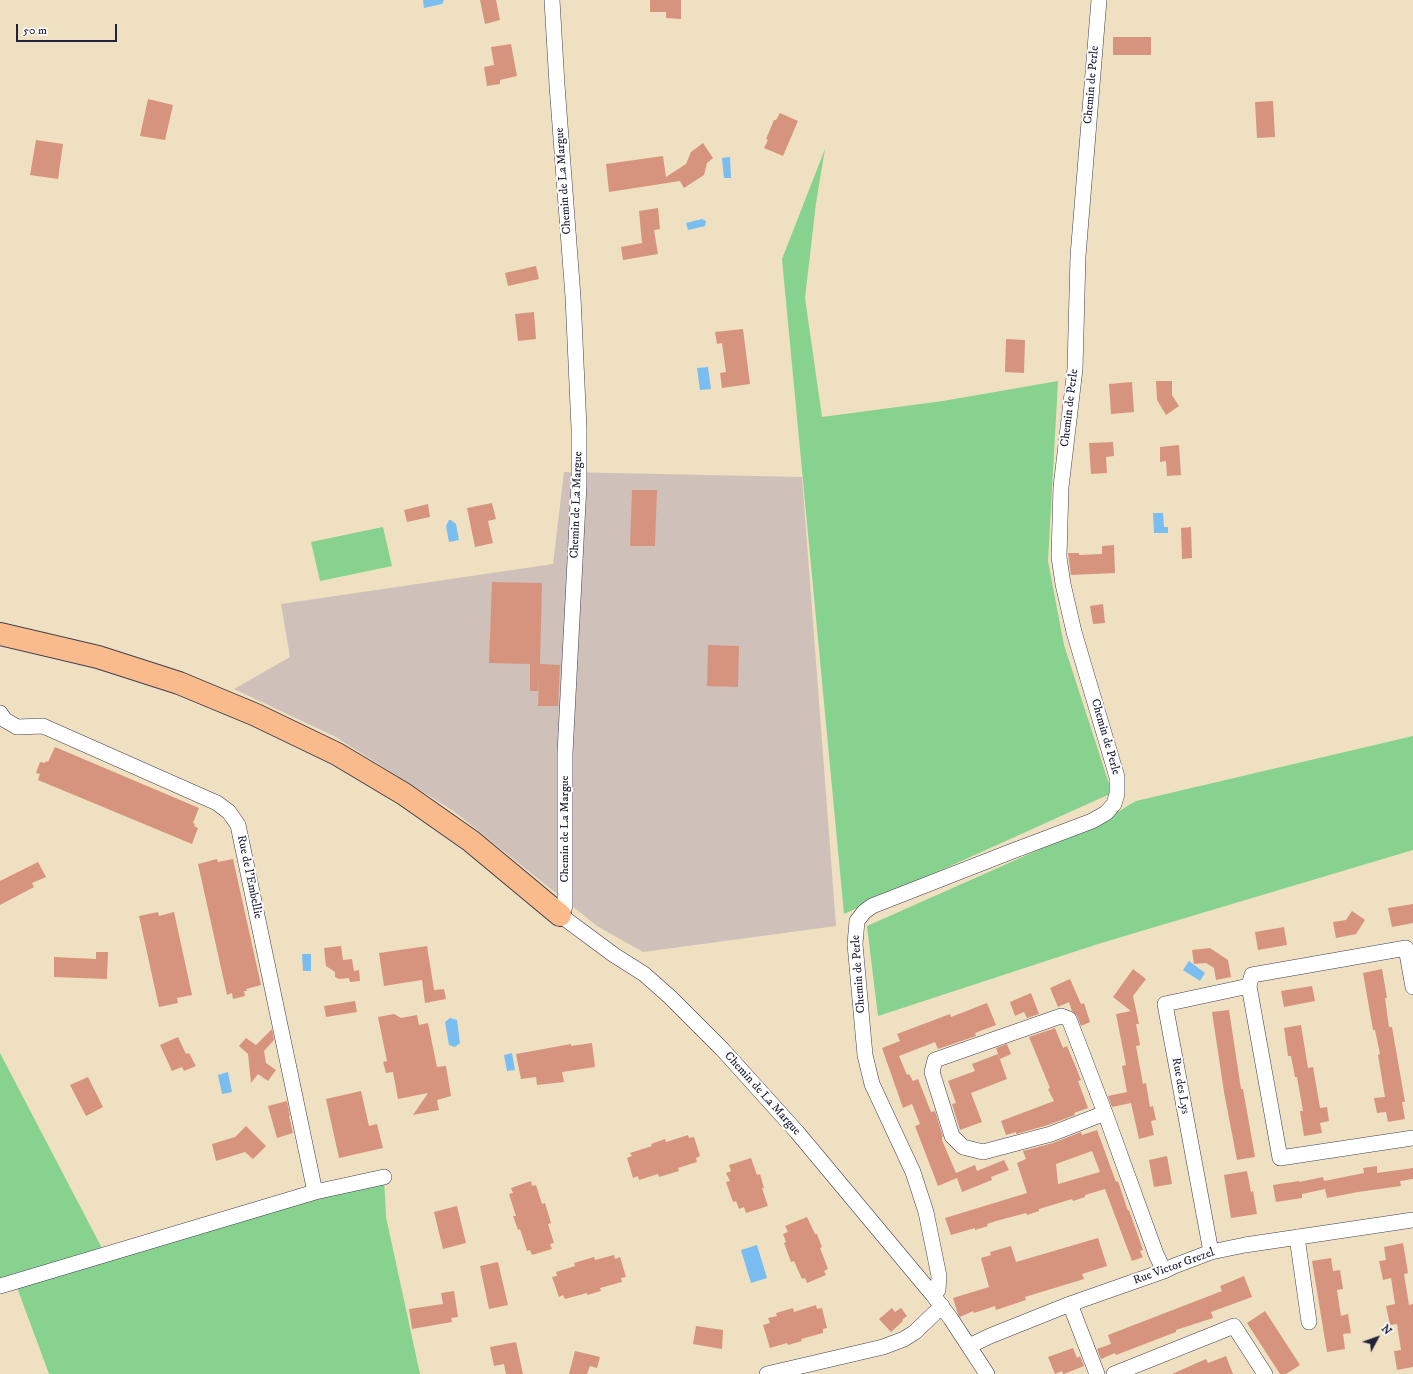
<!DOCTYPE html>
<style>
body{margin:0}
#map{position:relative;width:1413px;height:1374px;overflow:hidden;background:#efe0c1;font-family:"IM FELL DW Pica",serif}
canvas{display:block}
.north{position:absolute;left:1357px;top:1318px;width:40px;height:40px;-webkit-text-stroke:3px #fff;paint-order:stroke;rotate:49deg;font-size:11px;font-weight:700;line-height:16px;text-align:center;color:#22223b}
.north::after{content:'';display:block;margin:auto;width:14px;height:18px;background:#22223b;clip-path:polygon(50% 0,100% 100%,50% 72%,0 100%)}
.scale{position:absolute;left:16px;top:24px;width:101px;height:18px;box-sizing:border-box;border:2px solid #22223b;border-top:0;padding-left:5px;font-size:12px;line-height:14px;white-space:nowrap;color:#22223b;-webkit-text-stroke:3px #fff;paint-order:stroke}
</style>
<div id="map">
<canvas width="1413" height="1374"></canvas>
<div class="north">N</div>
<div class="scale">50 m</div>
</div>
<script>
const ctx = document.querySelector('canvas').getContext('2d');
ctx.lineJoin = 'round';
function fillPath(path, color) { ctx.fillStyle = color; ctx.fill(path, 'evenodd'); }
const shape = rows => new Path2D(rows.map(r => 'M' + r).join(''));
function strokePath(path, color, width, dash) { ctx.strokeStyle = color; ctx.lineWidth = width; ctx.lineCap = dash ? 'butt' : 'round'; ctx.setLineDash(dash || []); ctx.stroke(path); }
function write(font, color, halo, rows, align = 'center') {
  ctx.font = font + ' "IM FELL DW Pica",serif'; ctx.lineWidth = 4; ctx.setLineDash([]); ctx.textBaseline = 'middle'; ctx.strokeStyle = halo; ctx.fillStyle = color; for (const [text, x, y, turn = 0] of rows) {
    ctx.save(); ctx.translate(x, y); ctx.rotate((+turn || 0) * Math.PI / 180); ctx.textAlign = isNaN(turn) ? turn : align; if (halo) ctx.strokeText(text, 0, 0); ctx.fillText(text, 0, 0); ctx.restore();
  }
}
fillPath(shape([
 [564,472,802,477,836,926,643,952,597,926,455,812,334,736,234,689,290,657,281,604,553,564]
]), '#cfc0ba');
fillPath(shape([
 [825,149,816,203,805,298,822,417,943,401,1058,381,1048,561,1064,645,1112,793,844,914,782,259],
 [383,527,392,566,320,581,311,542],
 [1413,736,1413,850,1098,944,878,1016,867,926,1099,823,1136,801],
 [0,1053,105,1254,384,1177,386,1217,420,1374,49,1374,15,1282,0,1286]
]), '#88d28f');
fillPath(shape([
 [423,0,444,0,442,4,424,8],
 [730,157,731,178,724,178,722,158],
 [702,219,706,221,705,226,688,230,686,223],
 [708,367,711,389,700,390,697,368],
 [1153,513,1163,513,1164,527,1168,527,1168,533,1154,533],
 [449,520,451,520,456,524,459,540,449,542,446,526],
 [302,954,311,954,311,971,303,971],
 [1189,961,1205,973,1200,981,1183,970],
 [450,1018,457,1020,460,1043,455,1047,449,1045,445,1022],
 [512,1053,515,1070,507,1071,504,1055],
 [228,1072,232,1092,222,1094,218,1075],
 [757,1245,767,1278,751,1283,741,1250]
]), '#7abdf0');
fillPath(shape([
 [480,0,496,0,500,20,485,24],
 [650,0,681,0,681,19,666,18,666,12,650,12],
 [1113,37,1151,37,1151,55,1113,55],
 [511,44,517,76,500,80,500,84,487,86,484,67,494,65,491,47],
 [148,99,173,105,165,140,140,136],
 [1273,101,1275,137,1257,138,1255,102],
 [780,113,798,121,783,156,764,148,768,140,766,139,774,120,776,120],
 [36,140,63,144,58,179,30,175],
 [703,143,713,158,707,163,704,175,684,188,680,181,609,192,606,164,663,156,666,177,686,164,691,152],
 [658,208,660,229,654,230,658,254,623,260,621,247,642,243,639,211],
 [536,266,539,279,508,286,505,273],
 [534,312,536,339,518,341,515,314],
 [743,329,750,384,722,388,720,373,726,372,722,343,717,344,715,332],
 [1006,339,1025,340,1024,373,1005,372],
 [1156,381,1172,381,1172,395,1179,406,1166,415,1157,400],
 [1132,382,1134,412,1111,414,1109,384],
 [1113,442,1114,456,1106,457,1107,473,1091,474,1089,443],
 [1179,445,1181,475,1167,476,1166,461,1160,462,1160,447],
 [632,490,657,490,655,546,630,546],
 [492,503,496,519,488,521,493,543,475,547,467,508],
 [428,504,430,517,407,522,404,510],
 [1191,527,1192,558,1182,559,1181,528],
 [1114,545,1115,573,1071,575,1068,553,1079,553,1079,555,1102,554,1102,546],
 [492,582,542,583,540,664,560,665,558,706,538,706,539,676,538,691,530,691,530,664,489,663],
 [1103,604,1105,623,1093,624,1090,606],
 [708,645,739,646,738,687,707,686],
 [55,747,199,808,193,823,195,824,194,826,198,828,192,844,38,780,40,774,36,773,40,762,45,763,46,761,48,762],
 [217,859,218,862,233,859,261,985,246,989,247,991,244,991,245,996,233,999,232,993,227,995,198,864],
 [38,862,46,877,32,883,34,887,0,905,0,881],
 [1413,904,1413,923,1392,927,1388,908],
 [1352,911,1365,920,1356,934,1336,938,1333,922,1346,920],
 [158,912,159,916,174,912,192,995,177,998,178,1003,159,1007,139,916],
 [1284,927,1287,945,1258,950,1255,932],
 [341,946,343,960,352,959,354,971,359,970,360,981,350,982,349,978,339,979,335,977,335,972,326,966,324,948],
 [427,946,434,990,444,989,446,999,425,1003,422,980,384,986,379,953],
 [1210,948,1228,960,1231,977,1216,980,1214,968,1206,963,1194,964,1192,950],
 [96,952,108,952,107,979,54,977,54,957,96,959],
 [1133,969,1146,979,1133,996,1139,1024,1136,1024,1140,1045,1136,1046,1143,1084,1146,1083,1150,1107,1153,1106,1156,1120,1151,1121,1154,1135,1139,1139,1131,1103,1112,1107,1108,1096,1127,1092,1122,1066,1126,1065,1116,1014,1131,1011,1113,997],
 [1382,969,1387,998,1385,998,1389,1027,1392,1027,1405,1102,1402,1102,1405,1119,1388,1122,1386,1112,1377,1113,1374,1098,1385,1097,1378,1055,1380,1054,1375,1030,1373,1030,1363,973],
 [1070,979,1081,1004,1084,1003,1090,1022,1081,1026,1077,1016,1072,1011,1069,1002,1058,1007,1050,988],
 [1312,986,1315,1001,1284,1007,1281,991],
 [1031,993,1039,1014,1027,1018,1024,1012,1015,1016,1010,1002],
 [355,1001,357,1012,326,1017,324,1006],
 [987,1003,996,1025,975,1033,976,1036,938,1049,935,1042,899,1056,907,1075,909,1074,913,1081,918,1079,931,1112,935,1111,943,1137,942,1137,942,1140,956,1173,975,1165,977,1171,1004,1160,1009,1170,991,1177,992,1180,962,1192,957,1178,938,1186,915,1126,920,1124,912,1104,903,1108,882,1048,900,1041,897,1034,950,1014,951,1017],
 [1229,1010,1241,1089,1243,1089,1255,1157,1237,1160,1224,1092,1212,1012],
 [394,1014,401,1018,417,1015,419,1025,428,1023,437,1067,446,1066,451,1096,437,1100,439,1110,413,1115,428,1093,398,1099,393,1072,386,1073,383,1062,387,1061,378,1017],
 [1301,1025,1308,1068,1313,1067,1320,1108,1327,1107,1329,1121,1320,1123,1322,1133,1304,1136,1300,1111,1303,1111,1297,1077,1295,1077,1291,1056,1288,1056,1284,1028],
 [1055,1028,1063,1048,1067,1046,1075,1065,1081,1080,1078,1081,1088,1108,1074,1113,1075,1115,1048,1125,1016,1134,1016,1132,1006,1135,1001,1121,1054,1101,1048,1089,1050,1088,1029,1037],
 [272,1029,274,1040,264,1051,266,1063,276,1070,268,1081,258,1074,251,1083,248,1054,239,1046,246,1038,256,1045],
 [178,1037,186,1054,189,1053,196,1066,184,1071,182,1067,172,1071,160,1045],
 [592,1043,595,1067,562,1072,564,1082,537,1085,536,1077,521,1079,516,1054,571,1044,571,1046],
 [1007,1044,1011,1054,1000,1059,996,1048],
 [998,1054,1007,1079,971,1093,982,1122,960,1130,952,1104,956,1103,948,1081,975,1071,972,1064],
 [88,1077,103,1107,86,1116,70,1085],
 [361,1091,369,1126,377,1124,383,1148,339,1158,326,1099],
 [287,1101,290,1116,289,1116,293,1133,277,1138,268,1106],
 [246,1126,266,1146,253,1159,245,1152,216,1161,212,1144,235,1137],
 [1097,1130,1116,1182,1118,1181,1128,1211,1129,1210,1143,1250,1140,1251,1143,1257,1132,1261,1105,1189,1085,1195,1085,1197,1073,1201,1072,1199,1039,1209,1039,1211,1027,1215,1026,1213,996,1221,987,1224,988,1226,975,1230,975,1228,951,1235,945,1218,1027,1193,1017,1163,1026,1159,1023,1151,1053,1143,1081,1132,1082,1135],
 [1092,1151,1100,1172,1058,1184,1056,1164],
 [688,1135,689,1138,694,1137,700,1156,696,1158,697,1162,678,1168,679,1171,659,1177,658,1174,639,1180,638,1176,633,1178,627,1158,632,1156,630,1153,652,1146,651,1144,665,1139,666,1142],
 [1167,1156,1172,1184,1154,1187,1149,1160],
 [751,1158,757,1175,760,1174,764,1188,762,1188,768,1206,746,1213,744,1207,739,1209,736,1201,733,1202,726,1182,730,1181,726,1173,731,1171,729,1165],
 [1377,1166,1377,1173,1413,1168,1413,1179,1400,1181,1401,1186,1358,1192,1327,1198,1325,1189,1302,1194,1302,1198,1276,1202,1273,1185,1299,1181,1299,1182,1323,1177,1324,1181,1364,1173,1363,1168],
 [1247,1171,1251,1192,1253,1191,1257,1214,1231,1218,1224,1175],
 [531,1181,532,1186,536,1185,542,1204,545,1203,551,1223,548,1224,554,1243,550,1244,552,1249,532,1255,530,1250,527,1251,520,1229,518,1230,513,1216,516,1216,509,1194,513,1193,511,1188],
 [457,1206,466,1243,443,1249,434,1212],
 [807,1217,815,1234,817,1234,822,1247,820,1248,828,1269,824,1271,826,1275,807,1283,805,1278,802,1279,794,1261,791,1262,784,1243,786,1242,783,1234,788,1232,785,1226],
 [1098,1238,1107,1266,1082,1274,1084,1279,1025,1297,1026,1300,996,1310,995,1306,974,1313,973,1311,960,1317,958,1314,953,1298,989,1287,981,1258,991,1255,990,1252,1011,1246,1016,1262],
 [1403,1243,1408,1273,1404,1274,1409,1305,1413,1304,1413,1367,1397,1370,1394,1351,1401,1350,1397,1324,1390,1325,1386,1306,1395,1304,1391,1278,1383,1280,1379,1261,1386,1260,1384,1247],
 [614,1255,615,1259,620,1257,626,1277,621,1278,622,1282,600,1288,601,1291,587,1295,587,1293,565,1299,563,1295,559,1297,552,1277,557,1276,556,1272,575,1266,574,1263,594,1257,595,1260],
 [1331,1258,1333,1271,1340,1270,1343,1289,1337,1290,1341,1316,1348,1314,1351,1333,1343,1334,1345,1349,1327,1352,1312,1261],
 [498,1262,508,1305,489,1309,480,1266],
 [1244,1276,1252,1297,1211,1312,1213,1318,1176,1330,1176,1332,1116,1355,1115,1353,1101,1359,1097,1349,1111,1344,1108,1335,1222,1291,1220,1286],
 [454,1291,458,1317,451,1318,452,1322,412,1329,409,1309,443,1304,441,1293],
 [816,1305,817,1309,822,1308,827,1328,823,1329,823,1333,801,1339,802,1341,788,1345,787,1343,770,1348,763,1325,770,1323,768,1318,777,1316,776,1313,793,1308,794,1312],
 [892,1308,895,1312,901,1308,907,1316,902,1320,903,1321,891,1332,879,1319],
 [1265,1311,1300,1365,1286,1374,1280,1374,1247,1323],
 [696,1326,723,1330,722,1349,693,1344],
 [516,1342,523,1374,506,1374,504,1364,494,1366,490,1347],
 [1073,1348,1077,1358,1080,1356,1084,1366,1064,1374,1063,1374,1062,1371,1055,1374,1048,1357],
 [575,1351,600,1357,597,1368,590,1366,587,1374,569,1374],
 [1226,1356,1233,1374,1172,1374,1206,1359,1208,1363]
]), '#d6947f');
const minor = shape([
 [552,0,557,85,573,297,579,428,579,484,565,753,565,906,560,915,614,955,644,974,670,997,722,1049,797,1132,933,1295,951,1319,987,1374],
 [0,713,5,720,17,727,43,726,217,803,229,812,238,825,315,1192],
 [1413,987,1406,948,1252,975,1249,986,1280,1158,1413,1138],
 [1105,1113,1051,1134,983,1152,963,1147,952,1136,932,1072,935,1060,1061,1016,1069,1019,1105,1113,1156,1254,1164,1271],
 [1297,1237,1309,1322],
 [1211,1252,1165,1004,1249,986],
 [0,1286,315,1192,384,1177],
 [933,1295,938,1290,939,1276,926,1212,913,1172,872,1084,865,1055,855,944,857,921,864,912,872,906,1010,852,1092,821,1106,813,1114,804,1117,794,1117,777,1074,632,1063,584,1059,557,1061,487,1075,369,1078,256,1099,0],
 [1070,1304,1097,1374],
 [969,1346,990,1336,1070,1304,1164,1271,1174,1266,1211,1252,1245,1245,1413,1220],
 [767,1374,883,1347,904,1339,915,1332,942,1306],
 [1114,1374,1234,1326,1265,1374]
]);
const primary = shape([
 [0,634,98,657,179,683,256,715,337,754,404,794,471,841,560,915]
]);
strokePath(minor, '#413e4f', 16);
strokePath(primary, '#413e4f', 24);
strokePath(minor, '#fff', 15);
strokePath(primary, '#fabb8c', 22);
write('12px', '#22223b', '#fff', [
 ["Chemin de Perle",1092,85,-85],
 ["Chemin de La Margue",564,181,-94],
 ["Chemin de Perle",1070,408,-83],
 ["Chemin de La Margue",577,505,-88],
 ["Chemin de Perle",1105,737,74],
 ["Chemin de La Margue",566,829,-90],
 ["Rue de l'Embellie",249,877,78],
 ["Chemin de Perle",859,974,-94],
 ["Rue des Lys",1180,1086,80],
 ["Chemin de La Margue",762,1094,48],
 ["Rue Victor Grezel",1174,1267,-20]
]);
</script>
